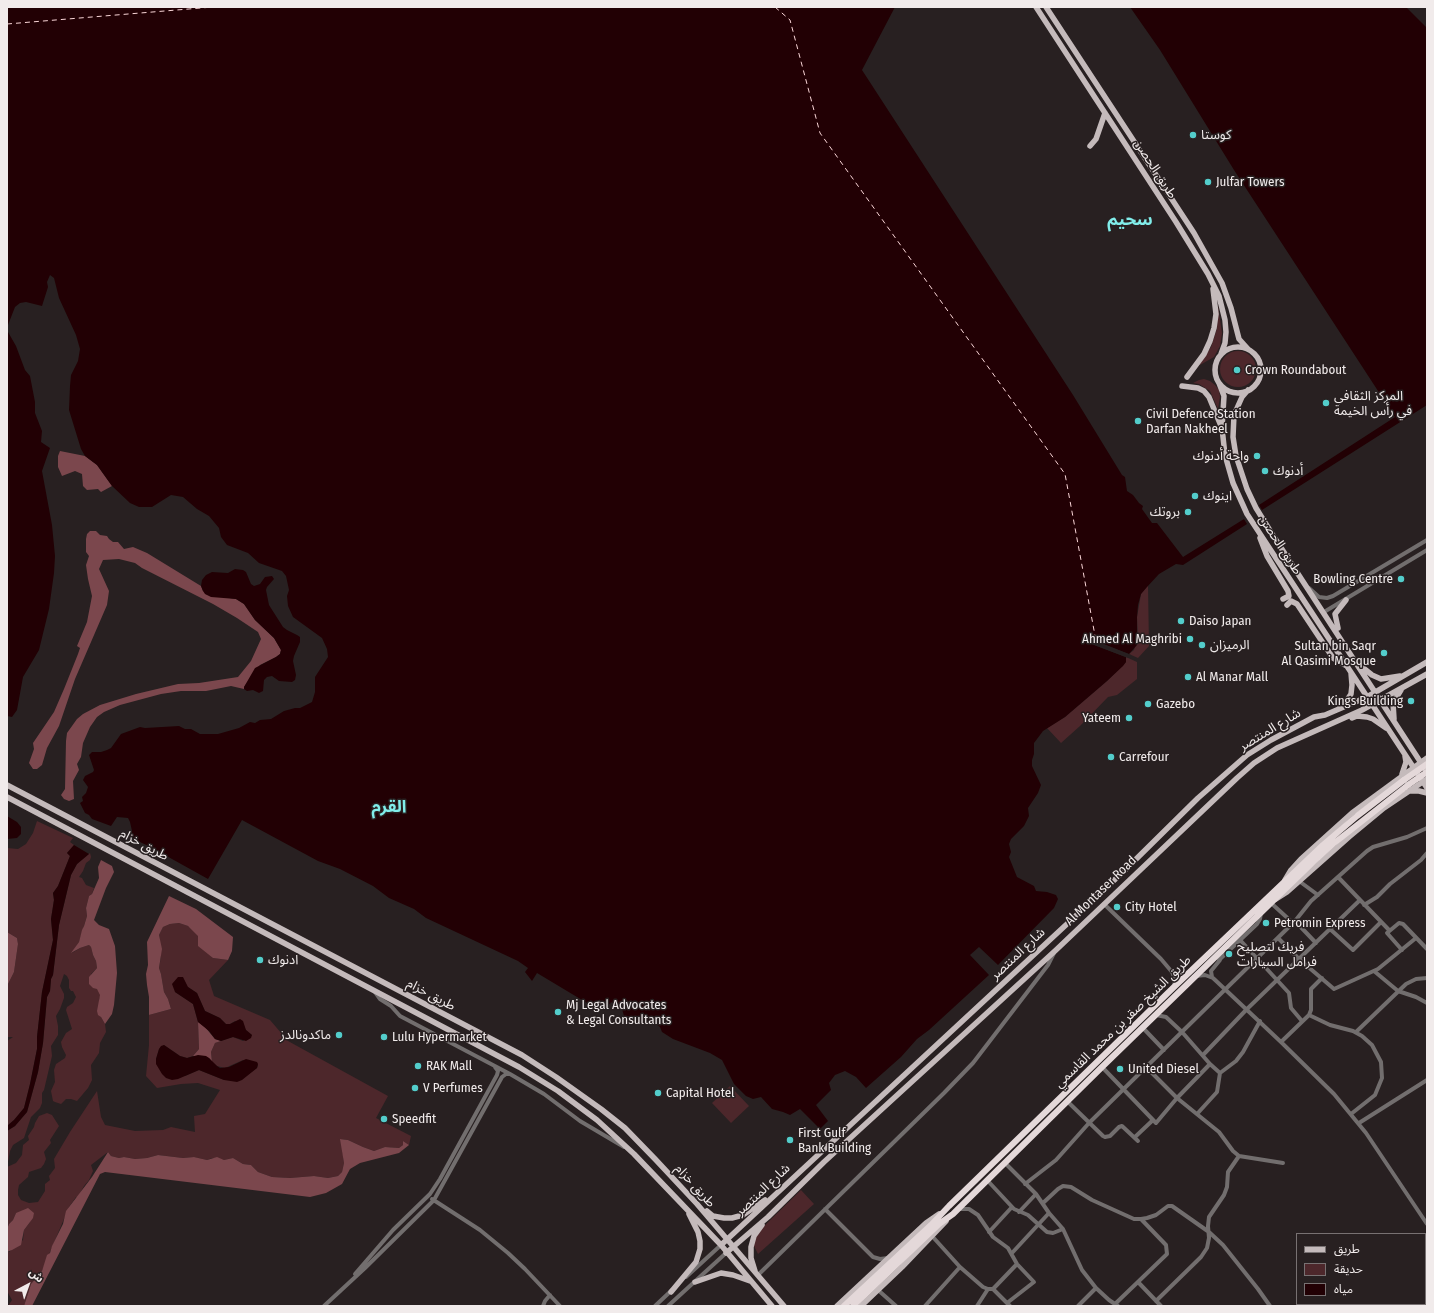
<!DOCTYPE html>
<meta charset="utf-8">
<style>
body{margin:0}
#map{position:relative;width:1434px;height:1313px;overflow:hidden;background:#282021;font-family:"Fira Sans Condensed","Noto Sans Arabic",sans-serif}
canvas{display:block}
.frame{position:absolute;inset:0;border:8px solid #f1ebeb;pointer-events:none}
.legend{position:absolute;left:1296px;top:1233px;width:130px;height:72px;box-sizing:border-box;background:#282021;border:1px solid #787172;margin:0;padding:5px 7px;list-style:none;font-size:12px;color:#f1ebeb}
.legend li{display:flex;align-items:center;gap:8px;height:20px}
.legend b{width:20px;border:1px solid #787172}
.north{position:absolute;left:8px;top:1265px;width:40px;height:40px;-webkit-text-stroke:3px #282021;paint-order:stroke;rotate:41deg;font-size:11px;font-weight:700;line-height:16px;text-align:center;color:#f1ebeb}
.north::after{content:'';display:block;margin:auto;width:14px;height:18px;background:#f1ebeb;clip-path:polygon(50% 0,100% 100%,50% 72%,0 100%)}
</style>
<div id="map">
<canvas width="1434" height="1313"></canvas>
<div class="frame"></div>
<ul class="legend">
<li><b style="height:5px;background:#c4babb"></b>طريق</li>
<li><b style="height:11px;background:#4d272b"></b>حديقة</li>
<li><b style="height:11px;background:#220004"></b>مياه</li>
</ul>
<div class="north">ش</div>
</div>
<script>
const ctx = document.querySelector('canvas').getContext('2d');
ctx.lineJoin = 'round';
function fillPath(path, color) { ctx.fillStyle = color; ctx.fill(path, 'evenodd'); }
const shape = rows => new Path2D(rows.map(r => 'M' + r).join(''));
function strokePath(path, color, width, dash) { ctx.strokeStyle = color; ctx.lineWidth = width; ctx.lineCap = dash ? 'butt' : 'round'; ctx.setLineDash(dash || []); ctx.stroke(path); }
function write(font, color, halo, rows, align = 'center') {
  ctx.font = font + ' "Fira Sans Condensed","Noto Sans Arabic",sans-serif'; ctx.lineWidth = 3; ctx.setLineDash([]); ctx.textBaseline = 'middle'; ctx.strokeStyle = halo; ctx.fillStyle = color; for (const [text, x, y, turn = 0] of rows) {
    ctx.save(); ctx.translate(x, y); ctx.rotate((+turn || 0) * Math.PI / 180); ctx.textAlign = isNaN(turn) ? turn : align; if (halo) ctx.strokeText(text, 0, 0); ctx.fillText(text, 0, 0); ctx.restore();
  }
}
fillPath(shape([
 [1218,306,1222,333,1220,346,1214,357,1200,365,1199,365,1211,347,1214,338,1217,328],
 '1220 369a18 18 0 1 1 36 0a18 18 0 1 1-36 0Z',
 [1204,379,1210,381,1215,385,1219,390,1220,397,1218,409,1210,391,1199,384,1193,383,1199,380],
 [1148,585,1149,646,1138,658,1129,654,1134,650,1138,638,1137,617,1141,594],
 [1126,657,1137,662,1137,679,1117,695,1108,697,1080,726,1061,743,1047,728,1065,717,1107,681,1126,662],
 [37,821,73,838,70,842,74,845,67,853,70,856,58,886,53,893,54,900,51,919,53,940,42,992,37,1037,37,1049,30,1084,24,1108,14,1120,7,1126,7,1041,13,1037,7,1037,7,986,14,972,18,944,17,938,7,932,7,848,18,849,26,844,33,833],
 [90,853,91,857,90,860,86,863,83,871,79,877,82,878,86,885,94,888,92,894,89,896,86,908,87,916,79,942,72,953,80,948,89,945,91,947,93,955,96,961,97,968,91,974,101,995,99,999,101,1017,105,1024,106,1032,100,1043,99,1053,91,1065,92,1080,88,1088,77,1101,71,1099,66,1099,61,1104,55,1102,53,1101,51,1091,55,1082,54,1070,56,1064,65,1058,66,1055,62,1047,61,1042,66,1033,72,1029,66,1010,67,1007,73,1003,76,997,73,991,71,991,69,988,69,980,67,976,64,974,60,986,64,994,64,998,60,1009,56,1016,58,1026,58,1035,51,1046,52,1056,44,1090,42,1093,42,1103,40,1108,31,1117,24,1138,13,1145,10,1151,7,1167,16,1163,22,1155,23,1145,29,1140,28,1136,34,1127,35,1123,39,1116,47,1113,52,1115,59,1126,50,1140,51,1143,44,1152,46,1159,44,1164,41,1168,29,1172,28,1177,19,1185,18,1190,18,1195,21,1200,29,1203,38,1202,45,1191,45,1184,50,1180,49,1176,55,1168,54,1159,70,1132,97,1091,101,1117,105,1125,135,1131,163,1130,171,1127,195,1132,194,1116,205,1114,220,1090,198,1083,181,1084,157,1088,146,1076,149,1045,149,1015,171,1009,168,999,164,992,161,974,159,968,161,957,159,935,163,927,170,924,179,923,188,926,195,931,213,958,228,960,209,980,214,996,270,1020,288,1041,388,1096,376,1118,411,1136,409,1145,403,1141,403,1145,399,1148,385,1147,374,1151,363,1147,348,1140,341,1139,344,1163,342,1172,338,1176,328,1178,314,1176,290,1178,272,1177,258,1172,251,1165,243,1164,233,1158,224,1160,212,1158,207,1160,194,1157,183,1158,158,1155,147,1158,135,1159,124,1157,119,1158,111,1156,108,1152,91,1165,93,1171,89,1180,84,1186,78,1197,76,1197,69,1207,42,1271,31,1284,24,1306,8,1306,12,1300,7,1291,8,1264,7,1263,7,1252,9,1252,23,1240,24,1230,30,1222,16,1213,13,1220,9,1224,7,1229,7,1131,15,1126,27,1112,38,1072,43,1043,47,997,50,991,51,979,53,975,59,925,71,875,77,864],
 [188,987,197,993,205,1011,220,1018,226,1024,230,1024,235,1021,252,1035,243,1041,233,1037,215,1043,211,1052,212,1062,217,1066,225,1068,243,1060,258,1065,257,1068,250,1073,224,1080,199,1070,185,1076,156,1059,159,1049,164,1045,180,1056,187,1058,193,1056,199,1049,198,1022,193,1004,175,992],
 [730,1086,749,1106,731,1123,712,1103],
 [801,1190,814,1204,758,1254,754,1246,755,1237,760,1230]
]), '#4d272b');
fillPath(shape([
 [60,451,85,456,97,465,112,486,101,492,98,489,87,490,83,486,82,474,75,471,62,476,58,467,58,456],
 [90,531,96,531,100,535,107,536,109,539,113,542,118,542,124,549,133,547,147,553,201,586,203,591,223,597,236,599,244,604,255,620,274,638,281,650,280,654,276,657,260,665,244,687,244,689,231,686,206,691,181,691,161,694,120,705,104,712,97,717,90,727,83,743,81,757,77,764,79,770,73,781,74,799,69,801,64,799,61,795,65,789,66,741,67,733,77,719,83,714,100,705,136,694,178,684,199,683,238,677,251,661,261,639,258,632,237,618,213,604,142,568,135,563,119,559,103,560,99,569,109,591,107,605,75,679,59,726,47,748,42,765,37,769,33,769,29,763,34,749,33,743,54,712,64,689,78,654,80,648,77,646,87,622,92,596,88,579,86,565,89,556,86,552,86,539,87,534],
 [101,860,112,866,114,872,106,888,94,920,99,925,109,929,115,946,117,973,114,1005,112,1014,105,1024,101,1017,98,1015,97,1011,100,995,97,989,93,988,89,984,89,977,97,968,96,961,93,955,91,947,89,945,80,948,71,953,79,942,82,930,84,926,87,916,86,908,89,896,92,894,99,878,98,867],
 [169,896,196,909,233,937,232,951,228,960,213,958,198,946,198,936,188,926,179,923,170,924,163,927,159,935,162,949,159,968,161,974,164,992,168,999,171,1009,149,1015,149,997,147,985,146,974,148,965,147,942],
 [7,932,17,938,18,944,14,972,7,986],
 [198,1022,205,1027,215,1039,221,1041,215,1043,211,1052,212,1062,209,1058,193,1056,199,1049],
 [340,1139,348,1140,363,1147,374,1151,385,1147,399,1148,403,1145,403,1141,409,1145,399,1153,360,1163,350,1169,342,1184,326,1193,310,1197,105,1172,100,1174,32,1306,24,1306,31,1284,42,1271,47,1255,50,1253,52,1246,63,1224,66,1211,92,1177,108,1152,111,1156,119,1158,124,1157,135,1159,147,1158,158,1155,183,1158,194,1157,207,1160,217,1157,224,1160,233,1158,243,1164,251,1165,258,1172,272,1177,290,1178,314,1176,328,1178,338,1176,342,1172,344,1163],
 [28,1208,34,1213,33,1218,24,1230,21,1245,12,1250,7,1252,7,1229,9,1224,13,1220,16,1213]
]), '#7b474d');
fillPath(shape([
 [7,7,895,7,862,70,1073,395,1122,475,1125,477,1127,491,1133,495,1139,503,1143,506,1142,509,1152,523,1157,523,1183,557,1244,519,1247,524,1183,565,1176,564,1159,574,1147,587,1141,594,1138,605,1137,617,1137,645,1129,654,1088,638,1086,638,1089,643,1126,657,1126,662,1123,666,1107,681,1065,717,1043,731,1034,743,1034,754,1032,760,1032,766,1041,785,1038,793,1028,808,1029,816,1024,826,1011,839,1009,844,1011,852,1009,857,1017,877,1034,886,1036,891,1047,892,1056,895,1058,899,1054,908,998,965,979,947,970,955,989,975,929,1030,917,1039,901,1057,866,1088,856,1077,845,1071,835,1075,829,1083,831,1090,816,1105,828,1121,820,1129,800,1109,790,1115,783,1112,772,1109,761,1097,753,1099,746,1096,734,1084,722,1060,710,1053,673,1039,662,1032,660,1027,652,1021,645,1020,637,1016,624,1016,622,1009,611,1002,610,1004,597,1009,537,973,532,981,525,972,528,968,518,961,426,918,414,909,389,898,373,886,340,869,318,861,242,820,208,879,172,859,153,848,131,838,132,831,130,822,128,818,117,817,111,826,92,819,89,815,85,813,80,803,83,801,82,797,86,793,88,787,83,780,85,776,93,772,94,770,89,755,92,752,101,752,107,750,111,748,121,734,140,727,145,728,179,726,185,729,191,729,200,734,218,734,239,728,250,722,255,723,260,720,271,719,284,711,295,708,300,708,312,702,315,692,315,677,328,657,327,649,322,638,293,617,288,606,287,596,289,590,286,576,282,571,259,563,248,553,227,545,221,537,219,528,209,516,197,509,183,497,171,495,152,507,139,507,130,503,112,486,97,465,85,456,81,449,69,410,70,386,71,375,78,361,80,349,76,335,59,298,54,278,50,275,47,282,48,287,42,306,26,302,20,303,15,307,8,325,8,332,16,346,25,370,30,376,35,402,35,413,42,431,41,442,50,448,42,471,52,525,55,556,54,573,49,609,39,650,23,677,17,710,12,717,7,716],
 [1130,7,1406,7,1427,28,1427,405,1262,510,1259,505,1395,417,1234,170,1160,50],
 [235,569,243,570,246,572,251,584,254,586,260,584,265,577,272,576,274,579,267,587,266,590,269,605,283,627,287,630,297,635,300,637,300,642,294,656,293,661,296,675,295,680,292,682,279,681,272,676,267,677,264,680,263,691,259,693,253,690,247,691,244,689,244,687,255,668,276,657,280,654,281,650,274,638,255,620,244,604,236,599,211,597,205,594,203,591,201,586,202,580,206,575,212,572,228,573],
 [7,816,17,822,21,827,21,834,17,838,7,839],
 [74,845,89,854,77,864,71,875,59,925,53,975,51,979,50,991,47,997,43,1043,38,1072,27,1112,15,1126,7,1131,7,1126,14,1120,24,1108,30,1084,37,1049,37,1037,42,992,53,940,51,919,54,900,53,893,58,886,70,856,67,853],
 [178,977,183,977,188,987,197,993,205,1011,220,1018,226,1024,230,1024,240,1019,243,1021,246,1030,252,1035,251,1038,246,1041,233,1037,221,1041,215,1039,209,1031,198,1022,193,1004,175,992,172,984],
 [164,1045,180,1056,187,1058,198,1055,206,1056,209,1058,217,1066,220,1068,229,1067,246,1059,257,1062,258,1064,257,1068,242,1080,237,1082,224,1080,199,1070,178,1079,172,1080,166,1078,162,1074,156,1064,156,1059,159,1049,161,1046]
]), '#220004');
fillPath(shape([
 [1086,638,1088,638,1131,655,1129,656,1087,640,1127,656,1128,658,1089,643,1086,641]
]), '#282021');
strokePath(shape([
 [775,7,790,20,820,133,1065,474,1096,641],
 [7,24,213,7]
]), '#fad6d8', 1, [5, 4]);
strokePath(shape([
 [1309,588,1319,597,1327,598,1333,596,1427,540],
 [1324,612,1427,550],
 [1338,877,1389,930],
 [1299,881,1318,895],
 [1271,903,1293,923],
 [1104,904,1161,959,1172,972,1175,979,1174,987],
 [1364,905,1377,897,1390,884,1421,860,1427,853],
 [1295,921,1316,943],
 [1330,929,1353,950,1381,922],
 [1278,938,1299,959,1334,989,1378,969,1416,938],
 [1241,941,1289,993,1291,1008,1302,1021],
 [1402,950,1387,933,1399,923,1403,924,1427,949],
 [1219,960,1257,924,1260,919,1261,913],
 [1374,971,1398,991,1416,997,1427,1003],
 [1196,976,1205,975,1213,978,1281,1042,1334,1094,1366,1133,1427,1224],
 [1212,977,1211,971,1220,960],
 [375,992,380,999,391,1006,400,1016,510,1074,544,1094,580,1121,624,1147],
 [1156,1015,1166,1017,1182,1032,1210,1064,1220,1073],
 [1309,1015,1330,1025,1353,1031,1362,1036,1372,1045,1381,1062,1382,1078,1375,1095,1351,1114],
 [1143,1028,1164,1050],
 [1356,1032,1406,984,1416,979,1427,978],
 [1281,1042,1309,1015,1311,1010,1311,989,1322,978],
 [1203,1055,1247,1009,1360,900],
 [1102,1067,1156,1123,1177,1098,1210,1064],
 [1146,1067,1177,1098,1219,1132,1233,1151,1239,1156,1283,1163],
 [1068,1102,1103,1136,1105,1137,1110,1136,1119,1127,1122,1126,1138,1141],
 [1197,1114,1217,1092,1220,1073,1236,1061,1243,1052,1260,1021],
 [1359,1123,1427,1080],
 [1135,1137,1153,1120],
 [1005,1163,1036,1194,1049,1213,1063,1229,1082,1270,1096,1288,1109,1300,1118,1306],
 [987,1180,1014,1209,1028,1215,1047,1232,1053,1233,1063,1229],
 [1025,1184,1056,1160,1089,1123,1295,921,1311,901,1367,851,1373,847,1407,837,1427,828],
 [432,1199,480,1230,508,1253,525,1269,560,1306],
 [1043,1203,1058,1189,1063,1186,1071,1187,1092,1200,1134,1219,1141,1219,1147,1218,1156,1215,1168,1206,1172,1206,1209,1232,1223,1245,1258,1289,1270,1306],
 [825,1209,873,1257,880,1259,888,1258],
 [958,1209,969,1209,978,1215,993,1237,1008,1248,1017,1264,1034,1282,1007,1303],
 [1019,1212,1036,1194],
 [989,1232,1012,1207],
 [932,1236,960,1267,983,1287,988,1289,993,1289,1010,1306],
 [1012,1253,1049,1213],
 [355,1274,393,1230,430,1194,440,1179,497,1075,498,1071,495,1067],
 [758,1275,944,1093,973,1063,1048,965,1054,953],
 [686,1277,721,1245],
 [1138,1282,1161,1306],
 [1425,1286,1427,1284],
 [993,1289,1017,1264],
 [878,1290,896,1306],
 [1156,1301,1201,1257,1207,1248,1209,1238,1208,1226,1209,1217,1224,1195,1227,1187,1228,1172,1239,1156],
 [1115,1304,1167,1254,1166,1245,1141,1219],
 [324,1306,365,1268,434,1200,502,1077,506,1074,510,1074],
 [543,1306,545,1301,550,1295],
 [655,1306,672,1290],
 [668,1306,726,1253],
 [925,1306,960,1267],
 [977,1306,988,1289],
 [1078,1306,1096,1288],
 [1382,1306,1402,1305]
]), '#726e6e', 4);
strokePath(shape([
 [1036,7,1176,222,1208,274,1219,296,1225,320,1226,332,1225,343,1221,354],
 [1046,7,1194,233,1222,283,1231,308,1239,339,1248,349],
 [1090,146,1096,139,1105,113],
 '1215 370a23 23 0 1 1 46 0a23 23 0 1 1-46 0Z',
 [1187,377,1204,354,1210,341,1214,328,1216,314,1213,289],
 [1219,383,1224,396,1222,428,1225,455,1233,483,1247,514,1427,788],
 [1182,386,1198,388,1204,391,1209,397,1221,426],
 [1248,390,1242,397,1234,415,1233,437,1236,456,1247,489,1256,508,1274,537,1425,769],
 [1260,538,1267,556,1288,591,1289,596,1283,599],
 [1287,605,1291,601,1297,604,1333,658,1347,666],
 [1338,628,1335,614,1346,600],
 [1362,667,1372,675,1381,679,1400,676],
 [1340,706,1347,700,1351,694,1352,685,1351,673],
 [1352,718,1357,716,1367,717,1373,719,1386,728],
 [1394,719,1393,703,1401,690],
 [1402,774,1406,762,1405,756],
 [7,785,522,1055,556,1077,601,1109,625,1128,656,1160,697,1204,784,1306],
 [1408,791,1419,791,1427,793],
 [7,797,519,1067,558,1091,597,1120,634,1154,721,1245,772,1306],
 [1285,880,1291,870,1301,859,1352,813,1427,758],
 [1276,899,1287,892,1349,837,1384,808,1427,779],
 [707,1211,713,1216,724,1218,732,1218,743,1215,765,1200],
 [721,1245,1123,872,1198,798,1247,755,1271,740,1314,717,1325,715,1367,697,1427,662],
 [726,1253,768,1217,824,1162,1056,950,1237,778,1254,763,1277,748,1362,710,1427,674],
 [755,1271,751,1258,751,1247,754,1236,762,1225],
 [695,1282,721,1273,733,1275,750,1281],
 [671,1292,696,1262,700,1249,700,1241,698,1232,689,1214],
 [837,1306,926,1223,939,1214],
 [861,1306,902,1267,946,1221]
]), '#c4babb', 5.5);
strokePath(shape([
 [844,1306,931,1225,949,1206,1174,987,1323,845,1357,816,1404,780],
 [853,1306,939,1224,953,1214,1102,1067,1313,862,1333,844,1408,785]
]), '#e4d8d9', 6);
strokePath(shape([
 [1404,780,1427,764],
 [1408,785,1427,772]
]), '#e4d8d9', 6);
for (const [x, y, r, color] of [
 [1193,135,4,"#53cdcb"],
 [1208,182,4,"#53cdcb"],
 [1237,370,4,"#53cdcb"],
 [1326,403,4,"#53cdcb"],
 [1138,421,4,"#53cdcb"],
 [1257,456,4,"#53cdcb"],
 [1265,471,4,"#53cdcb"],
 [1195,496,4,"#53cdcb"],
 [1188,512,4,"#53cdcb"],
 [1401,579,4,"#53cdcb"],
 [1181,621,4,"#53cdcb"],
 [1190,639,4,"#53cdcb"],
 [1202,645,4,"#53cdcb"],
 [1384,653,4,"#53cdcb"],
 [1188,677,4,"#53cdcb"],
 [1411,701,4,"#53cdcb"],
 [1148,704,4,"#53cdcb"],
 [1129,718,4,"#53cdcb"],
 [1111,757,4,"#53cdcb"],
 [1117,907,4,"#53cdcb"],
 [1266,923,4,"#53cdcb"],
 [1229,954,4,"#53cdcb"],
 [260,960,4,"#53cdcb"],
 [558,1012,4,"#53cdcb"],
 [339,1035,4,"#53cdcb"],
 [384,1037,4,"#53cdcb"],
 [418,1066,4,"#53cdcb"],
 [1120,1069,4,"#53cdcb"],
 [415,1088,4,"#53cdcb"],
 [658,1093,4,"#53cdcb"],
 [384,1119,4,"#53cdcb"],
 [790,1140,4,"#53cdcb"]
]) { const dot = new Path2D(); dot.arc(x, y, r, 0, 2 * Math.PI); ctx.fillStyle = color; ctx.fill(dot); strokePath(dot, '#282021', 1.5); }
write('13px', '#f1ebeb', '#282021', [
 ["كوستا",1201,135],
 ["Julfar Towers",1216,182],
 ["Crown Roundabout",1245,370],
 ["المركز الثقافي",1334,396],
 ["في رأس الخيمة",1334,411],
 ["Civil Defence Station",1146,414],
 ["Darfan Nakheel",1146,429],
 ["واحة أدنوك",1249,456,"right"],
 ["أدنوك",1273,471],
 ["اينوك",1203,496],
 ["بروتك",1180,512,"right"],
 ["Bowling Centre",1393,579,"right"],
 ["Daiso Japan",1189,621],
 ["Ahmed Al Maghribi",1182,639,"right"],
 ["الرميزان",1210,645],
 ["Sultan bin Saqr",1376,646,"right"],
 ["Al Qasimi Mosque",1376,661,"right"],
 ["Al Manar Mall",1196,677],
 ["Kings Building",1403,701,"right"],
 ["Gazebo",1156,704],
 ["Yateem",1121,718,"right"],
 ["Carrefour",1119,757],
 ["City Hotel",1125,907],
 ["Petromin Express",1274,923],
 ["فريك لتصليح",1237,947],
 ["فرامل السيارات",1237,962],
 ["ادنوك",268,960],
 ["Mj Legal Advocates",566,1005],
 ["& Legal Consultants",566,1020],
 ["ماكدونالدز",331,1035,"right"],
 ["Lulu Hypermarket",392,1037],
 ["RAK Mall",426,1066],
 ["United Diesel",1128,1069],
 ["V Perfumes",423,1088],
 ["Capital Hotel",666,1093],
 ["Speedfit",392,1119],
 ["First Gulf",798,1133],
 ["Bank Building",798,1148]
], 'left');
write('13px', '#f1ebeb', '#282021', [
 ["طريق الحصن",1155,169,57],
 ["طريق الحصن",1280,545,57],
 ["شارع المنتصر",1270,730,-31],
 ["طريق خزام",144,845,28],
 ["Al Montaser Road",1101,891,-44],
 ["شارع المنتصر",1018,954,-43],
 ["طريق خزام",431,995,28],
 ["طريق الشيخ صقر بن محمد القاسمي",1123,1022,-44],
 ["طريق خزام",695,1186,48],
 ["شارع المنتصر",763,1190,-43]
]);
write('bold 17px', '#81edea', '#282021', [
 ["سحيم",1130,220],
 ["القرم",389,807]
]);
</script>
